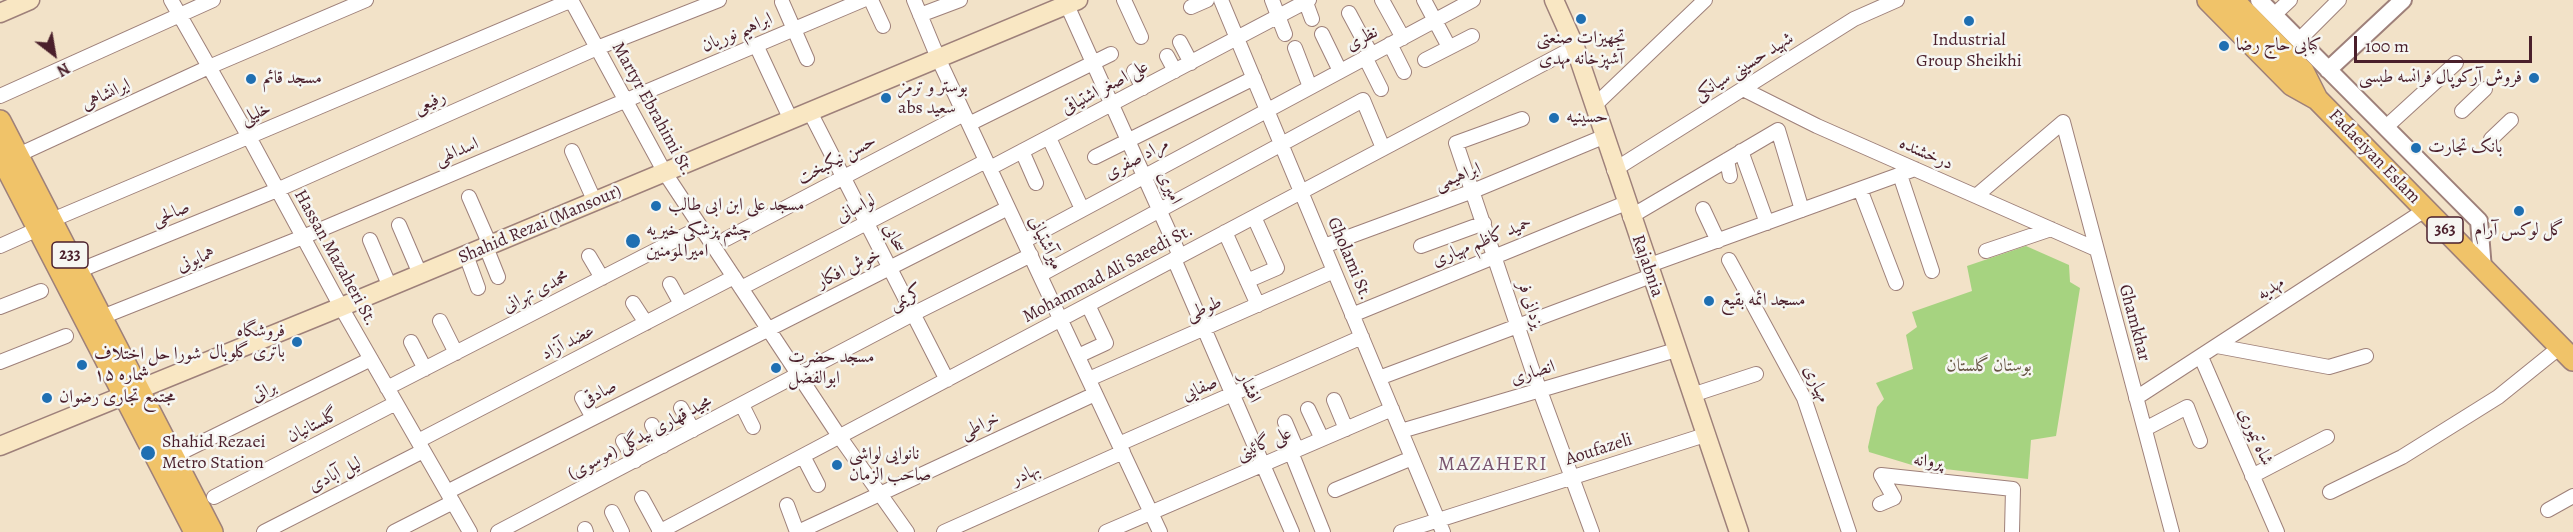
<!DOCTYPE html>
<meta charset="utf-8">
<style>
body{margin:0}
#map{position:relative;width:2573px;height:532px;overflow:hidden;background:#f2e2c8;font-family:Alegreya,serif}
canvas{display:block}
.north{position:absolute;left:24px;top:24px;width:60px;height:60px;-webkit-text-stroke:4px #f6f6f2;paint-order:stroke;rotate:149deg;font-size:16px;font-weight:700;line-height:24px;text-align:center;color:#4a1f2b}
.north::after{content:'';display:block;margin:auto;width:21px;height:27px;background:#4a1f2b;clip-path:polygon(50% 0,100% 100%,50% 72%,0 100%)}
.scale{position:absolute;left:2354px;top:36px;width:178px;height:27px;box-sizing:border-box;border:3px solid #4a1f2b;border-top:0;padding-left:8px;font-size:18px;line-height:21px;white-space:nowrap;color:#4a1f2b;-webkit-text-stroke:4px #f6f6f2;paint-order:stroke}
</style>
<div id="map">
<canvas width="2573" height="532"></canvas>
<div class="north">N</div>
<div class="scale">100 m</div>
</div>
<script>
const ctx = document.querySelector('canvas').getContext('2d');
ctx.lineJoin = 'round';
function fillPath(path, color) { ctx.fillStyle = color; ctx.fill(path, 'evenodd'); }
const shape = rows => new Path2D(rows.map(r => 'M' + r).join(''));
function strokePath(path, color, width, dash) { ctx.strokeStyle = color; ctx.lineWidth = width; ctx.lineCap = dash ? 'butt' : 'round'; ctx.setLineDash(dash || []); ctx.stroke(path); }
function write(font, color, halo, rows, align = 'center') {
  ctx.font = font + ' Alegreya,Amiri,serif'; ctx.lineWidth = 5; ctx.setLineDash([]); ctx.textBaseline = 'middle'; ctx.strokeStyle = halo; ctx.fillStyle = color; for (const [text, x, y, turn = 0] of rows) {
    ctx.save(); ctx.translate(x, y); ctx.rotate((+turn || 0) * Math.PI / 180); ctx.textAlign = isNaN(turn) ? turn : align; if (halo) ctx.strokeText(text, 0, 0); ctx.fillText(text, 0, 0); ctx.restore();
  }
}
fillPath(shape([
 [2026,246,2069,265,2070,282,2080,288,2056,436,2031,440,2028,479,1912,465,1869,452,1868,447,1877,407,1884,399,1876,383,1913,369,1906,335,1917,327,1912,312,1972,291,1967,266]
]), '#a6d380');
const minor = shape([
 [171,0,249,137,341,307,470,532],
 [571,0,665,173,839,436,907,532],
 [871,0,883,26],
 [914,0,938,58,1160,532],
 [1124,0,1141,37],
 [1221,0,1443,532],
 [1272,0,1285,34],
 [1305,0,1312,19],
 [1382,0,1403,38],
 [1424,0,1449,47],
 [782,2,807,59],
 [1067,5,1180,256],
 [1191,7,1207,0],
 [1349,13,1371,54],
 [920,15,960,0],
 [2274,15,2290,0],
 [1322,34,1340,71],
 [2299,40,2339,0],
 [1180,42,1191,63],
 [1390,44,1404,72],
 [756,45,791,120],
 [1295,48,1310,87],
 [1167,56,1175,71],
 [1365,57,1381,89],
 [1425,60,1472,36],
 [1134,71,1143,88],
 [1743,89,1817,126,2096,249],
 [0,96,213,0],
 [1594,106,1705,0],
 [2462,111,2485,89],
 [810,112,947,380],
 [1522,119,1456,143,1532,369,1592,532],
 [969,124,1111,54],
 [2386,127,2456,63],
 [1049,138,1082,209],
 [2491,139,2511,120],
 [572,151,595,202],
 [1022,151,1036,183],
 [1741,151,1767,223],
 [18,155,209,67,366,0],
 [1095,157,1254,78],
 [1727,160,1730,176],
 [990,168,1309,0],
 [1614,170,1854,19,1897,0],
 [1900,175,1932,271],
 [1860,189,1896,283],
 [1976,196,2063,122,2172,532],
 [469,197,490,245],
 [1703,209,1718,241],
 [1630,217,1778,130,1802,210],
 [52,220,572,0],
 [399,225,420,274],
 [1225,232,1258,305],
 [726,239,964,114],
 [370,240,390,287],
 [1024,241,1473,0],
 [0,246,38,229],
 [1324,246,1473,191,1603,137],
 [1421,246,1484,223],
 [486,247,498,277],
 [1986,251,2051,229],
 [466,255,478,288],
 [589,256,602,278],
 [1174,259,1292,532],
 [1729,260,1804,398,1849,532],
 [1647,266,1915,169],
 [78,271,277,190,597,48,719,0],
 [1040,275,1363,100,1383,148],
 [1247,281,1277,268,1254,217],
 [670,284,681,304],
 [741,288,986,161],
 [633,303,646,323],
 [0,307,41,291],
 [1352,315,1626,203],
 [102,317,303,237,863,0],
 [440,321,456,353],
 [411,342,425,369],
 [2217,346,2329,367,2366,356],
 [1078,356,1106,343,1088,305],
 [2201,357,2277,532],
 [0,362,66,336],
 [1379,378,1651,276],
 [1089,379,1334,271],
 [387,388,701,227],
 [1692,395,1756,374],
 [582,398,593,418],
 [2136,398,2425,210],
 [1334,400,1346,429],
 [742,405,753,427],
 [681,408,693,430],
 [1308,409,1322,439],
 [1285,422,1297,450],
 [652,425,663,446],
 [2145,429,2187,407,2200,441],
 [1401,431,1676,350],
 [418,441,734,277],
 [623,441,635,461],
 [1119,444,1362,337],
 [1291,452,1323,532],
 [174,456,371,359],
 [803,456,818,485],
 [2252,476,2327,437],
 [1335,490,1412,458],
 [447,492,1008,208],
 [2330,492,2402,457,2498,397,2560,347],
 [214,497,396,403],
 [642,498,660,531],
 [1880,504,1894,498,1881,475,2013,489,2012,532],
 [787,505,797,532],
 [2548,510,2573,496],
 [612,512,622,532],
 [585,529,586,532],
 [264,532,423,451],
 [394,532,453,502],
 [498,532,913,314,1031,255],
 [659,532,1575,47],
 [798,532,1095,394],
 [944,532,1123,452],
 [1106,532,1392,409],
 [1401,532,1705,435]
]);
const tertiary = shape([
 [2259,0,2479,221,2483,269],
 [2328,70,2403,0]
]);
const secondary = shape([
 [1554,0,1575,47,1739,532],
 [0,13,30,0],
 [0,446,341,307,1078,0]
]);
const primary = shape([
 [2208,0,2292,85,2317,99],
 [2233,0,2303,71,2317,99,2573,360],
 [0,121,212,532],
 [0,155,195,532]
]);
strokePath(minor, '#9e807a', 16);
strokePath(tertiary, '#9e807a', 20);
strokePath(secondary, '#9e807a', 21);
strokePath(primary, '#9e807a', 24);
strokePath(minor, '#fff', 14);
strokePath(tertiary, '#fff', 16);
strokePath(secondary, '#f9e7c3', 18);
strokePath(primary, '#f0c369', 21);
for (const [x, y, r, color] of [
 [1581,19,6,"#1f6fb2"],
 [1969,21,6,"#1f6fb2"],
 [2224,46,6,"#1f6fb2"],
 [2534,78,6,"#1f6fb2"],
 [251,79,6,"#1f6fb2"],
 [886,98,6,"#1f6fb2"],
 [1554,118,6,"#1f6fb2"],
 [2416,148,6,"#1f6fb2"],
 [656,206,6,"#1f6fb2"],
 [2519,211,6,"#1f6fb2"],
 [633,241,8,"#1f6fb2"],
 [1709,301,6,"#1f6fb2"],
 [297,342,6,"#1f6fb2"],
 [82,365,6,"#1f6fb2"],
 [776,368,6,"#1f6fb2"],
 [47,398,6,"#1f6fb2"],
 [148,453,8,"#1f6fb2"],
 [837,465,6,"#1f6fb2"]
]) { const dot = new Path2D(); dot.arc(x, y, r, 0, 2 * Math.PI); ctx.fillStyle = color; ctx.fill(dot); strokePath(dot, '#f6f6f2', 2); }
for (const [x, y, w] of [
 [2445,230,36],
 [70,255,36]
]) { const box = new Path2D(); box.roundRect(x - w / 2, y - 13, w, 26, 4.5); ctx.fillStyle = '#f6f6f2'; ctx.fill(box); strokePath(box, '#4a1f2b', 1.5); }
write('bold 16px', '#4a1f2b', null, [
 ["363",2445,230],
 ["233",70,255]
]);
write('18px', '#4a1f2b', '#f6f6f2', [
 ["ابراهیم نوریان",737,33,-23],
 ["نظری",1362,39,-28],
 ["شهید حسینی سیانکی",1744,67,-32],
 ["علی اصغر اشتیاقی",1105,88,-28],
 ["ایرانشاهی",106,95,-25],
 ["رفیعی",430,103,-24],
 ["Martyr Ebrahimi St.",652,109,61],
 ["خلیلی",256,114,-23],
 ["اسدالهی",457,152,-23],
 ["درخشنده",1926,154,24],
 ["Fadaeiyan Eslam",2374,157,46],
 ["مراد صفری",1137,159,-28],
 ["حسن نیکبخت",837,160,-28],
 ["ابراهیمی",1458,177,-21],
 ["امیری",1169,188,65],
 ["لواسانی",856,209,-27],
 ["صالحی",171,214,-22],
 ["Shahid Rezai (Mansour)",540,225,-23],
 ["سحابی",894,238,63],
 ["حمید کاظم مهیاری",1482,242,-22],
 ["میرآشتیانی",1045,243,65],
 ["Hassan Mazaheri St.",335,258,61],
 ["Gholami St.",1349,259,67],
 ["همایونی",196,260,-22],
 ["Rajabnia",1647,266,71],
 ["خوش افکار",849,269,-26],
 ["Mohammad Ali Saeedi St.",1108,274,-28],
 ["مهدیه",2271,289,-33],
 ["محمدی تهرانی",536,292,-27],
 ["کریمی",906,298,-27],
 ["یزدانی فر",1530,305,72],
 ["طوطی",1204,309,-23],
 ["Ghamkhar",2134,323,75],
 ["عضد آزاد",568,343,-27],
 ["انصاری",1533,373,-17],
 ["مهیاری",1816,384,65],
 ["افشار",1249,388,66],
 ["صفایی",1200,389,-24],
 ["براتی",264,392,-26],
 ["صادقی",599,394,-27],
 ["گلستانیان",313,426,-27],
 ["خراطی",980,426,-25],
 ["شاه تیموری",2255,437,66],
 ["مجید قهاری بیدگلی (موسوی)",640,438,-28],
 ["علی گائینی",1264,444,-23],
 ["Aoufazeli",1599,450,-18],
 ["پروانه",1928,462,6],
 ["لیل آبادی",335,475,-27],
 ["بهادر",1026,475,-24]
]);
write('18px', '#4a1f2b', '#f6f6f2', [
 ["تجهیزات صنعتی",1581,39,"center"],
 ["آشپزخانه مهدی",1581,60,"center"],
 ["Industrial",1969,41,"center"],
 ["Group Sheikhi",1969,62,"center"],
 ["کبابی حاج رضا",2236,46],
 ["فروش آرکوپال فرانسه طبسی",2522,78,"right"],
 ["مسجد قائم",263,79],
 ["بوستر و ترمز",898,88],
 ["abs سعید",898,109],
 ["حسینیه",1566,118],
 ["بانک تجارت",2428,148],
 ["مسجد علی ابن ابی طالب",668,206],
 ["چشم پزشکی خیریه",646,231],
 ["امیرالمومنین",646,252],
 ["گل لوکس آرام",2519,231,"center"],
 ["مسجد ائمه بقیع",1721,301],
 ["فروشگاه",285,332,"right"],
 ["باتری گلوبال",285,353,"right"],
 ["شورا حل اختلاف",94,355],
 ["شماره ۱۵",94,376],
 ["مسجد حضرت",788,358],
 ["ابوالفضل",788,379],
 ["مجتمع تجاری رضوان",59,398],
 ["Shahid Rezaei",162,443],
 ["Metro Station",162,464],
 ["نانوایی لواشی",849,455],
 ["صاحب الزمان",849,476]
], 'left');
write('18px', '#654', '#f6f6f2', [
 ["بوستان گلستان",1989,367]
]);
ctx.letterSpacing = '1.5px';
write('20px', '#77526c', '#f6f6f2', [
 ["MAZAHERI",1493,465]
]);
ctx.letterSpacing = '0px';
</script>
